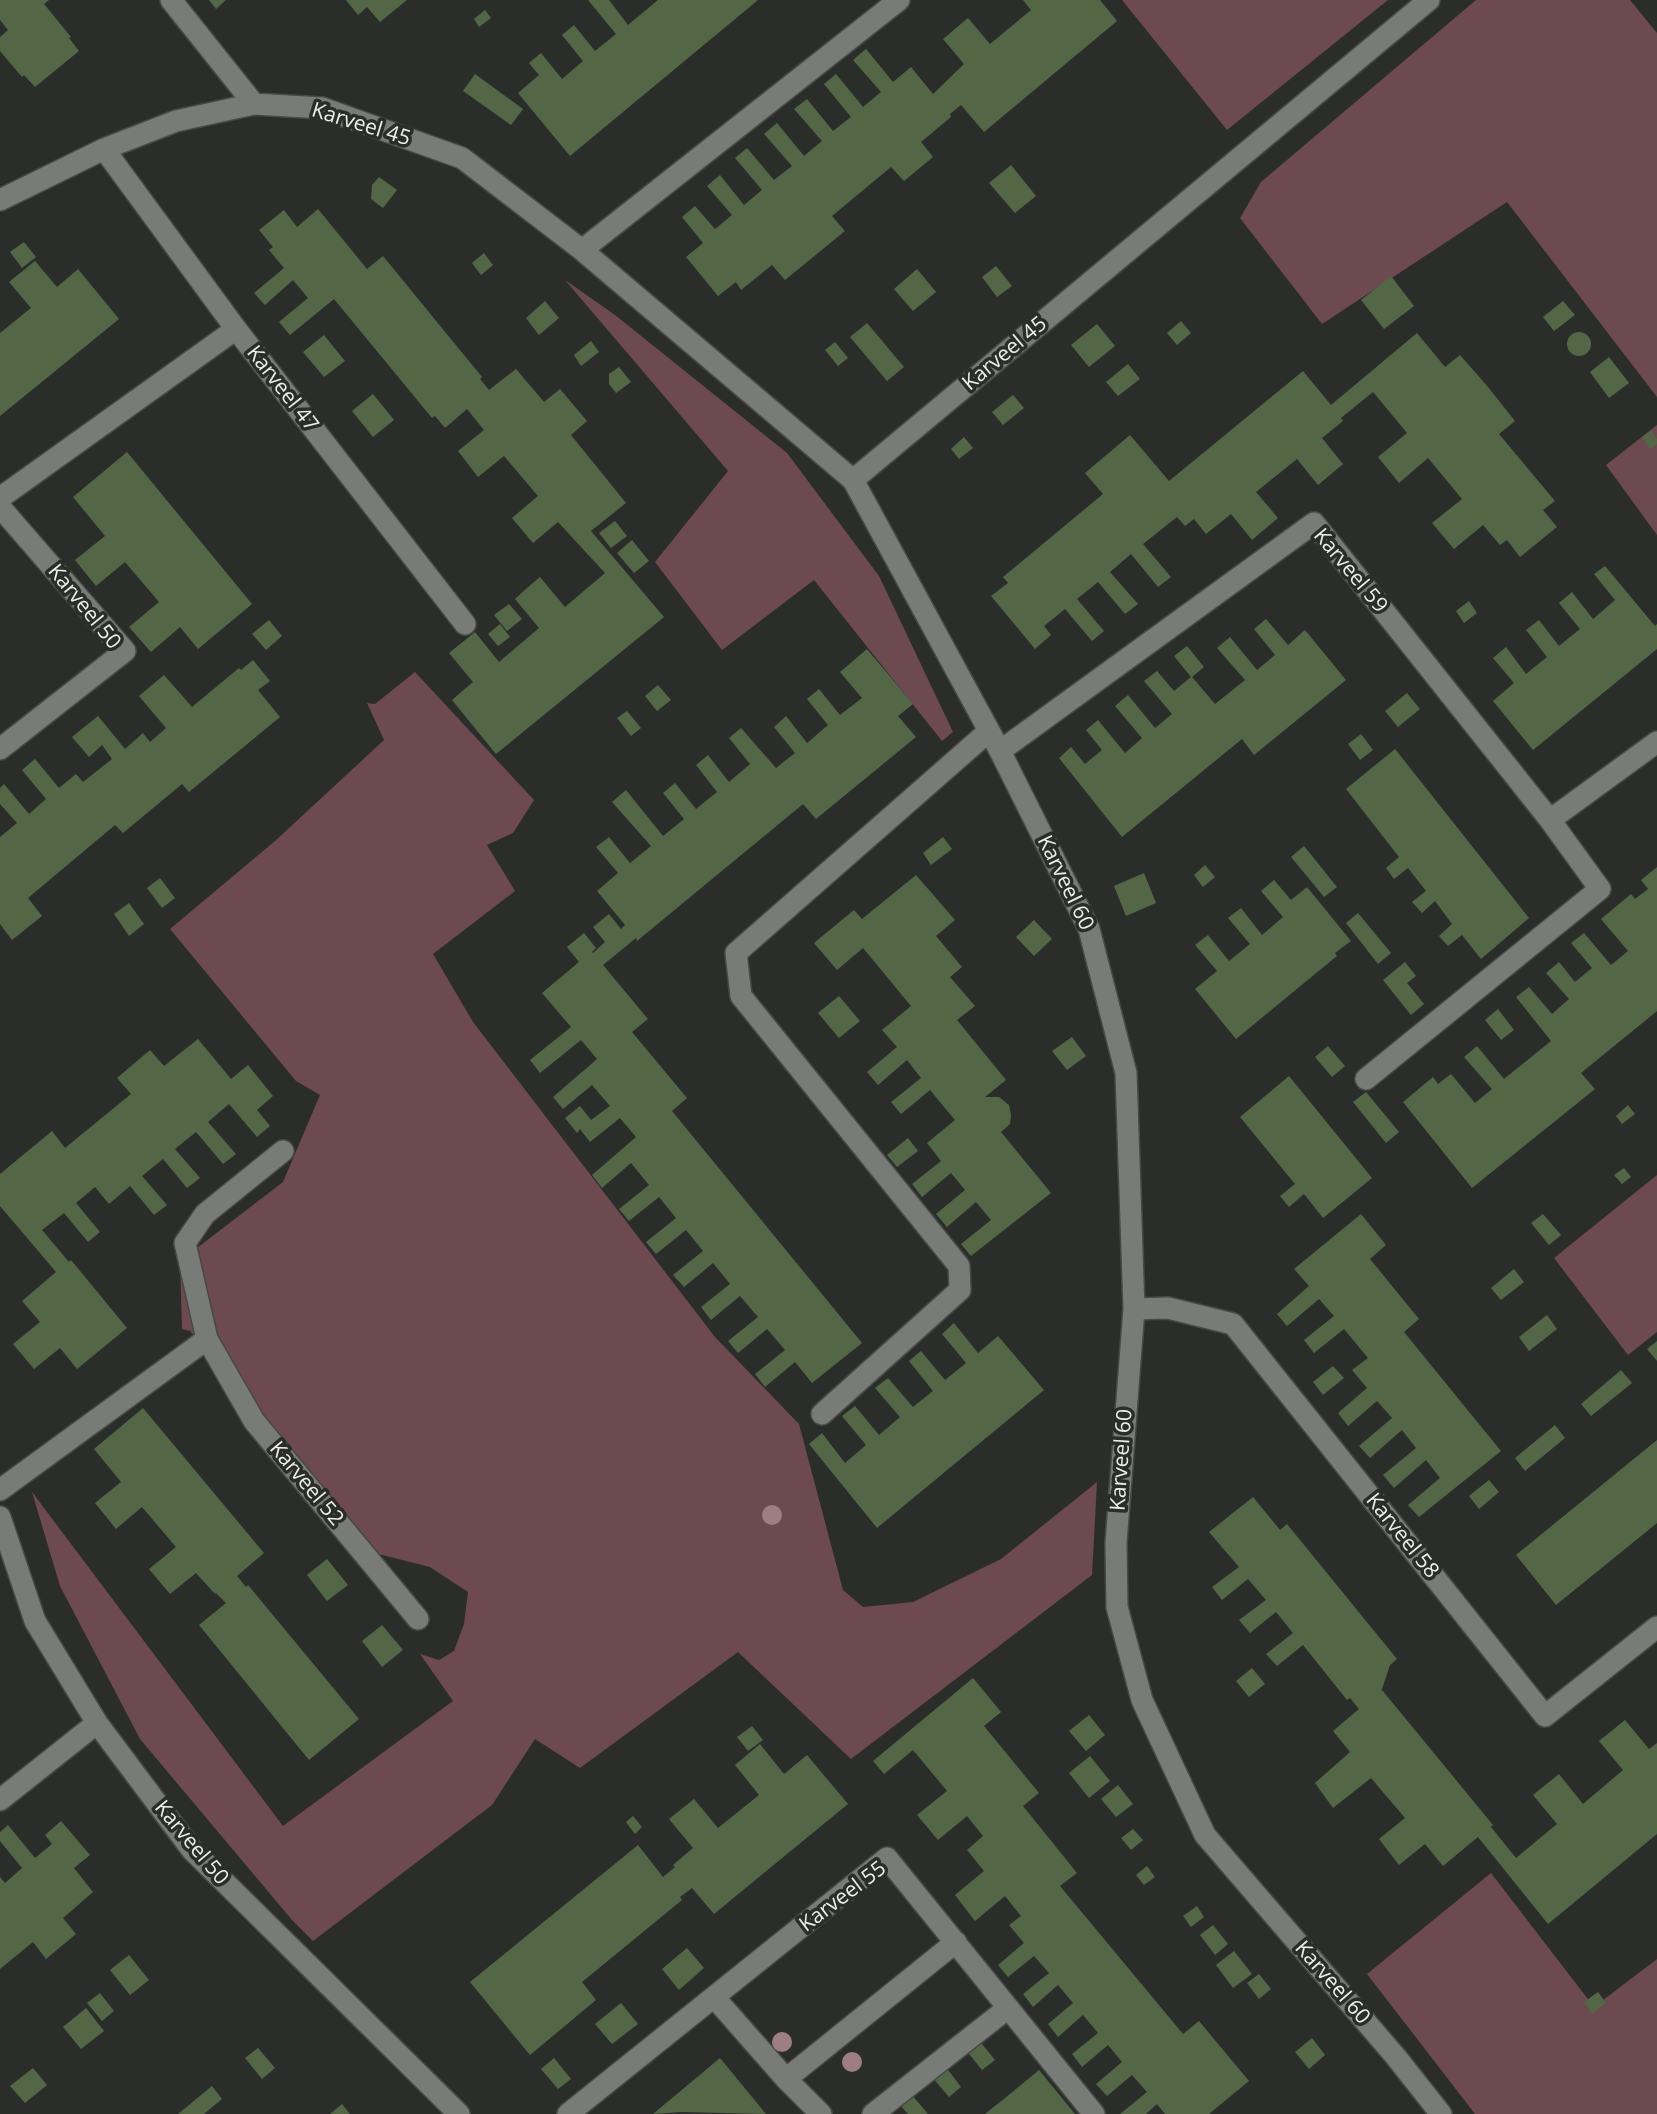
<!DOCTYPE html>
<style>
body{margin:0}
canvas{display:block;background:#2b2d2a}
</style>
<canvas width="1657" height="2114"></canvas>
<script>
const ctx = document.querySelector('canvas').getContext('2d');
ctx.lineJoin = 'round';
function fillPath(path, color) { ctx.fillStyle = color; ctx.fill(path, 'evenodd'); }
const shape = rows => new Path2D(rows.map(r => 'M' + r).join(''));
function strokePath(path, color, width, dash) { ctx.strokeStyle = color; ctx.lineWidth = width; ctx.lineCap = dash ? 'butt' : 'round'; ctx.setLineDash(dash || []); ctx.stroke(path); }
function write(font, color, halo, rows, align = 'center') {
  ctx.font = font + ' "Open Sans",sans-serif'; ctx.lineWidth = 7; ctx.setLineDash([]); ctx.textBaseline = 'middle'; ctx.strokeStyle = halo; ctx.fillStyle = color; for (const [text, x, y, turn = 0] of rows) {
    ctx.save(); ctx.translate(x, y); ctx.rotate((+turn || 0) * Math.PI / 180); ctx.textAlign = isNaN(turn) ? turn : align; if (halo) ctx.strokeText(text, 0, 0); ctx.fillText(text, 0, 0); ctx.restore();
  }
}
fillPath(shape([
 [1122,0,1388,0,1227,130],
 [1476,0,1630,0,1657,33,1657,397,1507,202,1322,324,1240,218,1261,182],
 [565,280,615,315,787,453,879,576,953,732,942,741,814,580,722,650,655,562,728,471],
 [1657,425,1657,535,1606,465],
 [415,672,534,800,513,833,487,845,515,891,433,954,473,1022,715,1337,799,1424,843,1590,863,1607,913,1602,1001,1559,1097,1482,1092,1575,851,1759,738,1652,580,1768,535,1739,492,1805,313,1941,292,1920,140,1739,60,1586,32,1492,283,1826,453,1701,420,1654,439,1660,454,1651,464,1624,468,1592,430,1567,374,1553,190,1331,182,1329,180,1261,283,1182,320,1095,296,1081,170,929,275,841,384,740,367,703,375,704],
 [1657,1175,1657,1332,1628,1355,1554,1258],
 [1491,1873,1594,2007,1657,1959,1657,2114,1475,2114,1367,1974]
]), '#6d4950');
fillPath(shape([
 [0,0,49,0,44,4,71,37,69,38,79,51,35,87,24,75,22,77,0,51,0,37,8,30,0,20],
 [209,0,226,0,216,9],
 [346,0,407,0,380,22,367,7,358,15],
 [588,0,609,0,628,25,658,0,758,0,570,156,518,93,539,75,529,63,541,53,562,79,583,61,562,35,574,25,595,51,616,34],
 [1023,0,1100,0,1117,21,984,132,961,105,950,114,951,117,921,142,933,157,904,181,891,167,832,216,845,231,785,280,772,265,741,290,736,282,718,296,686,257,703,243,682,217,695,206,715,229,732,215,707,186,720,175,744,205,762,190,735,158,747,148,774,180,792,166,764,134,777,123,804,156,822,141,794,109,807,99,833,131,851,117,824,84,836,74,863,107,881,92,853,60,866,49,893,82,911,67,933,94,964,64,943,39,968,18,990,44,1031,10],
 [485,10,491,18,479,27,474,19],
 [475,74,523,109,511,125,463,91],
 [1011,165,1036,196,1015,213,989,183],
 [379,177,397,190,383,208,371,199,372,185],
 [318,209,367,269,383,256,482,377,480,379,489,390,516,369,544,402,560,389,587,421,571,435,626,503,591,531,664,617,496,754,452,700,473,682,449,653,475,632,499,662,539,628,515,599,527,588,540,577,565,607,605,573,558,522,533,543,512,518,538,496,504,456,478,477,458,451,484,430,467,409,445,428,435,416,432,418,334,299,290,335,279,322,308,298,293,280,265,305,254,293,284,268,269,250,273,247,259,230,284,210,297,227],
 [24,242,36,257,22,268,10,252],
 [484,253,493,265,481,275,472,263],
 [35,261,57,287,78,269,119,319,0,416,0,333,31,308,9,282],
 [996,266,1012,286,997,297,982,277],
 [917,269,936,292,913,311,894,289],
 [1391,276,1414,306,1384,329,1361,300],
 [545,301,559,318,539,335,526,318],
 [1563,301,1575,315,1554,331,1543,317],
 [1181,321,1191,333,1177,345,1167,333],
 [867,323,904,367,887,381,850,337],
 [1097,324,1115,346,1089,367,1071,345],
 '1567 344a12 12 0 1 1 24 0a12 12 0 1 1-24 0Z',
 [1417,333,1445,367,1460,355,1488,387,1515,421,1499,434,1555,501,1543,510,1557,527,1520,557,1507,540,1500,545,1483,525,1454,549,1432,523,1462,499,1428,458,1399,483,1378,457,1407,433,1373,392,1341,418,1343,421,1322,438,1343,464,1318,485,1297,459,1256,492,1278,518,1252,540,1231,514,1206,534,1194,519,1185,526,1177,517,1143,544,1171,577,1158,587,1131,554,1110,572,1138,604,1125,614,1098,582,1077,599,1104,631,1092,641,1065,609,1044,626,1051,635,1035,649,991,596,1008,583,1003,577,1103,494,1085,473,1130,435,1169,481,1303,371,1331,405],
 [324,335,345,361,324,377,303,352],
 [591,341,599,352,581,366,574,355],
 [835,342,848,358,838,366,825,350],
 [1609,357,1629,383,1609,398,1590,372],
 [1128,364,1140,379,1118,396,1106,382],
 [619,367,631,382,616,393,609,384,609,374],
 [373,394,394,420,373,437,352,411],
 [1013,395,1024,408,1003,425,992,412],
 [1651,431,1657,439,1657,444,1650,449,1642,437],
 [964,437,973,448,959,459,951,449],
 [127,452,252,604,198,649,180,627,151,652,129,627,159,602,125,562,96,586,75,560,105,536,73,497],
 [615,521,627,536,611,548,599,533],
 [632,540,649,561,634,573,617,553],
 [1605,566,1655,626,1657,624,1657,649,1533,750,1493,701,1514,683,1493,658,1506,647,1526,674,1547,657,1526,630,1539,620,1559,646,1580,629,1559,603,1572,592,1593,619,1615,600,1594,574],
 [1469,601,1477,613,1464,623,1456,611],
 [509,604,522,619,507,631,494,615],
 [1266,619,1288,645,1305,630,1346,680,1254,755,1242,739,1122,837,1059,758,1071,747,1085,764,1102,750,1086,730,1098,720,1125,753,1142,738,1115,706,1128,695,1155,728,1172,714,1144,681,1157,671,1174,691,1191,677,1174,656,1187,646,1204,667,1192,677,1215,704,1245,680,1217,648,1230,637,1257,670,1275,655,1254,629],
 [269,620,282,636,266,650,252,634],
 [500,624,510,637,498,646,488,634],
 [867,649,913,704,898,716,916,737,816,819,803,804,637,941,636,938,603,965,648,1019,632,1032,687,1098,672,1111,862,1343,812,1383,795,1362,765,1387,755,1374,785,1350,767,1329,738,1353,728,1341,758,1317,740,1296,711,1320,701,1307,730,1284,713,1263,684,1287,673,1275,703,1251,686,1230,656,1254,646,1242,676,1218,659,1197,629,1221,619,1209,649,1185,631,1163,602,1188,592,1175,636,1137,620,1118,590,1142,580,1129,577,1133,565,1118,580,1106,591,1120,610,1106,592,1085,563,1109,553,1097,597,1059,581,1040,540,1073,530,1060,571,1027,542,993,579,962,567,947,584,933,596,948,592,952,593,953,605,942,593,927,609,914,621,929,625,925,597,891,618,873,596,847,609,837,630,863,651,846,612,802,626,790,663,836,684,819,663,793,675,783,696,809,717,792,696,765,708,755,729,782,750,764,729,738,741,728,776,768,795,753,774,727,786,716,807,743,828,725,807,699,819,689,840,715,862,698,840,672],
 [253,660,270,681,258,690,280,717,189,792,182,784,123,833,115,825,28,898,42,916,12,940,0,924,0,837,17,823,0,804,0,788,4,784,29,814,46,799,22,770,35,759,59,788,76,774,83,782,112,759,102,745,89,757,72,737,98,716,125,749,143,733,150,742,166,728,139,696,164,675,192,707,239,668,241,670],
 [658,685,671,700,657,711,645,696],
 [1407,693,1420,709,1398,727,1385,711],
 [627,711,641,728,631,736,617,718],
 [1361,734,1373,750,1360,760,1348,744],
 [1395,749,1529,918,1481,959,1462,935,1448,946,1439,936,1452,924,1435,901,1422,913,1412,902,1426,891,1408,868,1394,879,1386,868,1399,857,1346,789],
 [943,837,952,849,931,865,923,853],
 [1304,846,1337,887,1324,897,1291,857],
 [1205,865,1215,877,1203,887,1194,875],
 [1657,867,1657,1011,1581,1073,1595,1089,1472,1188,1403,1102,1433,1077,1438,1084,1451,1074,1475,1103,1492,1089,1464,1057,1477,1046,1504,1079,1551,1041,1516,997,1529,987,1552,1014,1569,999,1546,973,1559,962,1575,982,1592,968,1571,943,1584,933,1611,965,1628,951,1601,919,1631,894,1635,899,1648,889,1641,880],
 [1144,873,1156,903,1126,916,1114,886],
 [916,875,955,920,936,936,962,967,950,977,975,1006,957,1020,1006,1080,985,1097,999,1097,1009,1105,1011,1115,1010,1124,1001,1132,1051,1193,971,1256,961,1244,991,1220,976,1202,947,1227,936,1214,965,1190,951,1173,922,1197,912,1184,941,1161,927,1143,955,1120,930,1090,901,1114,891,1102,921,1078,907,1060,878,1085,867,1072,897,1047,882,1030,911,1006,863,948,837,970,814,943,854,910,862,919],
 [160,878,175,898,162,908,147,888],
 [1274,880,1291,900,1307,887,1351,941,1335,953,1337,956,1236,1039,1195,989,1217,971,1195,945,1208,935,1229,961,1250,944,1228,918,1241,908,1262,935,1283,917,1261,891],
 [129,903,144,924,129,936,114,914],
 [1358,913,1391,953,1378,964,1346,923],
 [1034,920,1052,939,1034,956,1016,937],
 [1405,962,1416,976,1407,983,1424,1004,1411,1015,1383,980],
 [839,996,860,1021,839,1038,818,1013],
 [1498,1009,1514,1030,1501,1040,1485,1020],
 [1072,1037,1086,1056,1067,1070,1052,1051],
 [198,1039,231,1079,248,1065,273,1096,257,1110,270,1126,257,1137,229,1104,208,1122,236,1154,223,1164,196,1132,175,1149,200,1178,187,1188,163,1159,142,1176,167,1205,154,1215,130,1186,109,1204,95,1187,76,1203,100,1232,88,1242,64,1213,42,1230,69,1262,71,1260,127,1328,77,1369,60,1348,34,1369,13,1344,40,1322,22,1301,56,1272,0,1206,0,1174,52,1131,65,1148,131,1094,117,1078,150,1050,164,1066],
 [1328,1046,1345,1066,1332,1077,1315,1057],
 [1289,1076,1372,1178,1323,1218,1304,1194,1289,1207,1280,1196,1295,1184,1240,1117],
 [1366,1092,1399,1132,1386,1143,1353,1102],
 [1628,1105,1635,1114,1622,1124,1616,1116],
 [908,1138,918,1151,897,1167,887,1155],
 [1624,1168,1631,1177,1622,1184,1614,1175],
 [1361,1214,1386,1245,1370,1259,1419,1319,1404,1332,1501,1451,1419,1517,1408,1505,1440,1478,1426,1460,1394,1488,1383,1475,1416,1448,1402,1430,1370,1458,1359,1446,1392,1418,1377,1401,1348,1426,1338,1413,1367,1388,1352,1370,1368,1358,1344,1329,1314,1353,1304,1340,1334,1316,1319,1299,1287,1326,1277,1314,1309,1286,1294,1269],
 [1543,1214,1561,1235,1549,1245,1531,1223],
 [1514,1269,1524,1282,1501,1300,1491,1288],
 [1547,1315,1557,1329,1529,1351,1519,1337],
 [954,1323,978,1353,998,1336,1044,1390,877,1528,809,1444,822,1433,845,1463,866,1445,842,1416,855,1406,879,1435,900,1417,875,1388,888,1378,913,1407,933,1391,909,1361,921,1351,945,1380,966,1363,942,1334],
 [1657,1341,1657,1361,1647,1349],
 [1333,1366,1344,1378,1323,1395,1313,1382],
 [1621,1370,1632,1383,1591,1416,1581,1404],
 [143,1408,264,1553,237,1576,246,1587,248,1585,359,1719,309,1760,199,1625,226,1603,216,1593,215,1594,196,1573,170,1594,149,1569,176,1547,142,1507,116,1529,95,1503,121,1482,94,1449],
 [1555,1425,1565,1438,1525,1471,1515,1458],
 [1657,1440,1657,1523,1556,1605,1516,1555],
 [1489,1480,1499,1492,1479,1509,1469,1496],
 [1253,1497,1280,1530,1287,1524,1397,1659,1390,1665,1381,1692,1382,1690,1493,1825,1491,1827,1516,1858,1557,1824,1533,1795,1559,1774,1583,1804,1623,1770,1599,1741,1625,1720,1649,1749,1657,1743,1657,1834,1548,1924,1478,1837,1443,1866,1425,1844,1399,1865,1379,1839,1405,1818,1371,1778,1333,1808,1315,1783,1350,1752,1333,1731,1359,1709,1350,1698,1347,1700,1303,1645,1277,1666,1266,1654,1293,1633,1276,1612,1250,1633,1239,1620,1266,1600,1248,1579,1222,1600,1212,1587,1239,1567,1209,1532],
 [327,1559,348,1585,327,1601,307,1575],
 [382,1625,403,1650,382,1667,362,1641],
 [1252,1668,1265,1684,1249,1697,1236,1681],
 [973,1678,1001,1712,984,1726,1039,1793,1023,1806,1077,1873,1060,1886,1183,2034,1199,2021,1249,2081,1209,2114,1165,2114,1157,2104,1146,2114,1120,2114,1147,2092,1132,2075,1107,2096,1096,2084,1122,2062,1108,2045,1082,2067,1072,2054,1098,2033,1083,2015,1058,2037,1048,2024,1073,2003,1058,1985,1033,2007,1023,1994,1049,1973,1034,1956,1008,1977,998,1965,1024,1943,1009,1925,1021,1916,1005,1896,975,1921,955,1895,984,1871,967,1850,983,1836,967,1816,938,1840,917,1815,947,1791,913,1750,884,1774,873,1761],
 [1089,1715,1105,1735,1086,1751,1069,1731],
 [752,1726,763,1740,748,1751,737,1737],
 [760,1744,784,1774,807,1755,848,1804,714,1914,692,1888,680,1897,682,1900,582,1982,596,2000,530,2055,470,1982,638,1845,663,1877,675,1867,673,1865,693,1848,669,1819,694,1799,718,1828,759,1795,735,1765],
 [1090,1756,1110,1781,1089,1798,1069,1773],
 [1118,1785,1133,1804,1116,1817,1101,1799],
 [633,1816,642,1827,635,1834,626,1822],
 [61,1821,90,1855,74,1868,93,1892,63,1918,76,1934,46,1959,33,1942,0,1969,0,1877,5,1883,22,1868,0,1841,0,1832,8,1825,35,1858,52,1844,45,1835],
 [1133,1829,1143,1840,1131,1850,1121,1838],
 [1147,1866,1155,1877,1144,1885,1136,1875],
 [1197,1906,1204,1917,1191,1927,1183,1916],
 [1213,1925,1228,1944,1215,1955,1200,1935],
 [687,1948,704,1968,679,1990,662,1969],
 [1234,1951,1252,1974,1233,1988,1216,1965],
 [129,1955,149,1980,130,1995,110,1970],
 [1259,1974,1271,1989,1259,1999,1247,1983],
 [1598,1992,1606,2003,1592,2014,1584,2002],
 [100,1993,114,2011,102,2021,87,2003],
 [621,2003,638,2024,612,2044,595,2024],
 [86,2008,104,2031,81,2049,63,2027],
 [1312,2038,1325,2055,1309,2069,1295,2052],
 [978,2039,995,2060,982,2070,965,2049],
 [258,2048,275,2068,262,2079,245,2058],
 [554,2058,571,2079,558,2089,541,2069],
 [720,2058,766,2114,681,2112,653,2114],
 [945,2066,961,2087,949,2097,932,2077],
 [33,2068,47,2085,25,2103,10,2086],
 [1039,2070,1075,2114,985,2114,1005,2098],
 [212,2086,222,2099,204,2114,178,2114],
 [911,2094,928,2114,908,2114,899,2104],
 [342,2104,350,2114,330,2114]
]), '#536747');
const minor = shape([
 [171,0,254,104],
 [104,149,236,329,465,624],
 [0,200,104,149,176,121,254,104,322,108,462,158,582,250,853,480,1000,751,1089,929,1126,1073,1134,1309,1116,1543,1117,1607,1142,1700,1205,1835,1396,2057,1441,2114],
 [582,250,899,0],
 [853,480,1429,0],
 [0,498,236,329],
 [0,507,125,651,0,749],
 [1000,751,1314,523,1550,820,1657,742],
 [1366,1079,1600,889,1550,820],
 [283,1151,205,1214,185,1243,207,1339,254,1421,418,1619],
 [1134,1309,1168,1308,1233,1324,1545,1716,1657,1627],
 [822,1414,960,1290,959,1266,741,996,736,953,989,731],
 [0,1490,207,1339],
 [0,1517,35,1621,97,1723,192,1850,459,2114],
 [0,1800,97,1723],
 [714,1997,786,2079,821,2114],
 [786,2079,956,1942],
 [568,2114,887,1858,1094,2114],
 [873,2114,1008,2008]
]);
strokePath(minor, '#474946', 24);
strokePath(minor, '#797b78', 21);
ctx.fillStyle = '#9d7e82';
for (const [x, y] of [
 [772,1515],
 [782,2042],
 [852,2062]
]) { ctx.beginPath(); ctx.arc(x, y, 10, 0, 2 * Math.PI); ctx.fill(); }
write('21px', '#edeeec', '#2b2d2a', [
 ["Karveel 45",361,125,17],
 ["Karveel 45",1005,354,-40],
 ["Karveel 47",282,389,52],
 ["Karveel 59",1350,571,50],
 ["Karveel 50",84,607,51],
 ["Karveel 60",1065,883,64],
 ["Karveel 60",1122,1460,-86],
 ["Karveel 52",306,1484,50],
 ["Karveel 58",1402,1536,51],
 ["Karveel 50",191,1843,50],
 ["Karveel 55",843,1897,-37],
 ["Karveel 60",1332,1983,49]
]);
</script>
